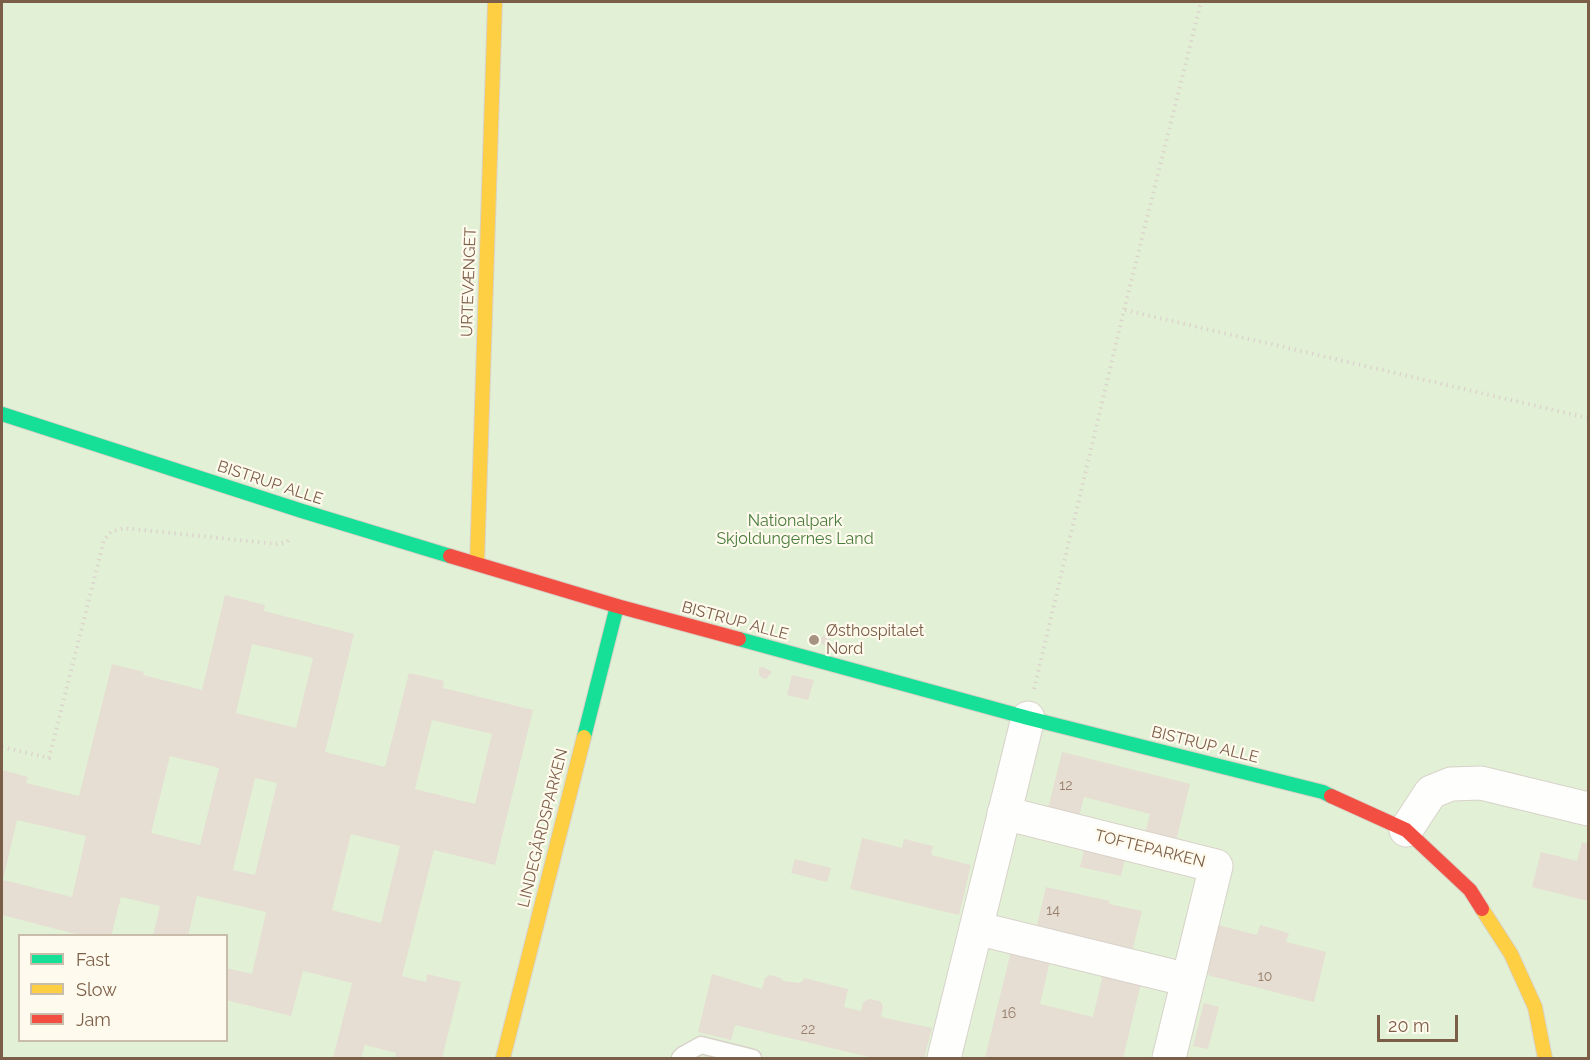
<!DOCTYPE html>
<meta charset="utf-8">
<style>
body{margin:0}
#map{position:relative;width:1590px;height:1060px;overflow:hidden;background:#f9f5ec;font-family:Raleway,sans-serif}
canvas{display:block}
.frame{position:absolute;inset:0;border:3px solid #7b5e47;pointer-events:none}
.legend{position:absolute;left:18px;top:934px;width:210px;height:108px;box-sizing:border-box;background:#fffaee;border:2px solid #cabcab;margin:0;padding:8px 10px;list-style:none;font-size:18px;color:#7b5e47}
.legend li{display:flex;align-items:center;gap:12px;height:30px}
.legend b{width:30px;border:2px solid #cabcab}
.scale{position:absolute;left:1377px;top:1015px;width:81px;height:27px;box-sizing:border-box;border:3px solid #7b5e47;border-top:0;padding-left:8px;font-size:18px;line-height:21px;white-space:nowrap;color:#7b5e47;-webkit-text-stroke:4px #fffaee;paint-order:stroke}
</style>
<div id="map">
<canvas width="1590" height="1060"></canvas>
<div class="frame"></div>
<ul class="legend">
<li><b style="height:8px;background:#16e098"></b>Fast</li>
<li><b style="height:8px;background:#ffcf43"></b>Slow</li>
<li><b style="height:8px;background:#f24e42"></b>Jam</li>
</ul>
<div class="scale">20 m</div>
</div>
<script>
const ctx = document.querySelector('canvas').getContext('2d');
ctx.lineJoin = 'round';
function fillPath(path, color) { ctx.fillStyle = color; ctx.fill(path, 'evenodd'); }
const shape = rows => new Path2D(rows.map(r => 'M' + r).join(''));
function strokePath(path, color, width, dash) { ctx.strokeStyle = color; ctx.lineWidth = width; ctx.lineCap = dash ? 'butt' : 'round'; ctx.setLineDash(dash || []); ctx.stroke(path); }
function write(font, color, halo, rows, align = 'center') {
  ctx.font = font + ' Raleway,sans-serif'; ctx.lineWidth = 4.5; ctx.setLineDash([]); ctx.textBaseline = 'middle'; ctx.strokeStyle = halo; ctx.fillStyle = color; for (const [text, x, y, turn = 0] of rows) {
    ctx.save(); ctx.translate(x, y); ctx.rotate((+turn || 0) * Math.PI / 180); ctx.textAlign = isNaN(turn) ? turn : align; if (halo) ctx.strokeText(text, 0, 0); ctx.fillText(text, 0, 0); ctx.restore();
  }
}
fillPath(shape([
 [2,2,1588,2,1588,1058,2,1058],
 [20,936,226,936,226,1040,20,1040]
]), '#e2f1d5');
fillPath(shape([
 [225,595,265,605,264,611,354,634,325,752,385,767,409,673,444,681,443,688,533,710,495,865,434,850,402,976,426,982,427,974,461,982,442,1058,395,1058,396,1053,365,1045,361,1058,333,1058,352,983,303,971,291,1016,226,1000,226,968,252,974,266,912,197,896,188,936,153,936,160,906,121,897,111,936,84,936,2,915,2,770,28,777,26,783,79,796,112,664,144,672,143,675,202,690],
 [252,644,313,658,296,728,236,713],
 [432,720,492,734,475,804,415,789],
 [170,756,219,768,200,845,151,833],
 [255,778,277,783,255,875,233,870],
 [17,820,86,836,72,897,3,880],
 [351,834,400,846,381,923,332,910],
 [824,635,829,637,831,645,824,645,818,641],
 [763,667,772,672,766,679,761,677,759,674,759,668],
 [792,675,814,680,808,700,787,695],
 [1062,752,1190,784,1175,845,1144,837,1150,814,1084,797,1078,821,1047,813],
 [862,838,902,848,904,839,933,846,931,855,971,865,959,915,850,889],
 [1582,842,1588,844,1588,901,1532,887,1541,852,1577,861],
 [1085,846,1126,855,1121,876,1080,867],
 [795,859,831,868,827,882,791,873],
 [1046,887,1110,901,1109,904,1142,911,1132,952,1036,929],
 [1218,925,1257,935,1260,925,1289,933,1286,942,1326,952,1314,1002,1211,976,1206,973],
 [1011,951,1050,961,1040,1004,1093,1017,1103,974,1141,983,1123,1058,985,1058],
 [712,974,762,989,765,978,770,975,781,978,783,981,799,983,803,981,804,978,848,989,844,1007,861,1011,863,1002,869,999,880,1001,883,1006,881,1017,932,1028,924,1058,873,1058,735,1025,731,1040,698,1032],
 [1204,1003,1219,1007,1208,1049,1193,1046]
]), '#e6ddd3');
const lane = shape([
 [680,1058,683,1055,701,1045,753,1058]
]);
const street = shape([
 [1004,813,1216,866,1169,1058],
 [1406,830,1431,792,1451,784,1481,783,1588,809],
 [976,928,1188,980],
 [944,1058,1028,718]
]);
const fast = shape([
 [2,414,302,511,450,556],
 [739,639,1028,718,1323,792,1331,796],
 [584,737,617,606]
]);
const slow = shape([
 [477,563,495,2],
 [1482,909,1511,954,1535,1007,1545,1058],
 [503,1058,584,737]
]);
const jam = shape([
 [450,556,617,606,739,639],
 [1331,796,1406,830,1470,890,1482,909]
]);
strokePath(lane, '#d8d2ca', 19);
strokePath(street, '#d8d2ca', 35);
strokePath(fast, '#d9d1c7', 16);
strokePath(slow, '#d9d1c7', 16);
strokePath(jam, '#d9d1c7', 16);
strokePath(shape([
 [1125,310,1588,418],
 [1034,689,1124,310,1201,2],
 [2,747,49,758,104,540,111,532,124,528,276,544,287,542,290,538]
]), '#dcd5cd', 4, [1.5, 4.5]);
strokePath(lane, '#fefefc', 16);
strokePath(street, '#fefefc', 33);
strokePath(fast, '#16e098', 14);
strokePath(slow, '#ffcf43', 14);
strokePath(jam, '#f24e42', 14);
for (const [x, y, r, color] of [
 [814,640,6,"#a79381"]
]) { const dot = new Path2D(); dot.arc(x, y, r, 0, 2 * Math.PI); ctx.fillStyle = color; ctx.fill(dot); strokePath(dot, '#fffaee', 2); }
write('14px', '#98806c', null, [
 ["12",1066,786],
 ["14",1053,911],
 ["10",1265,977],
 ["16",1009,1014],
 ["22",808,1030]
]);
write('16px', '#7b5e47', '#fffaee', [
 ["URTEVÆNGET",469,282,-88],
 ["BISTRUP ALLE",270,483,18],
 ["BISTRUP ALLE",735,621,15],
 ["BISTRUP ALLE",1205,745,14],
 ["LINDEGÅRDSPARKEN",543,828,-76],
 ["TOFTEPARKEN",1150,849,14]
]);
write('16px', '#487c3b', '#fffaee', [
 ["Nationalpark",795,521],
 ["Skjoldungernes Land",795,539]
]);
write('16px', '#7b5e47', '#fffaee', [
 ["Østhospitalet",826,631],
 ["Nord",826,649]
], 'left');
</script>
